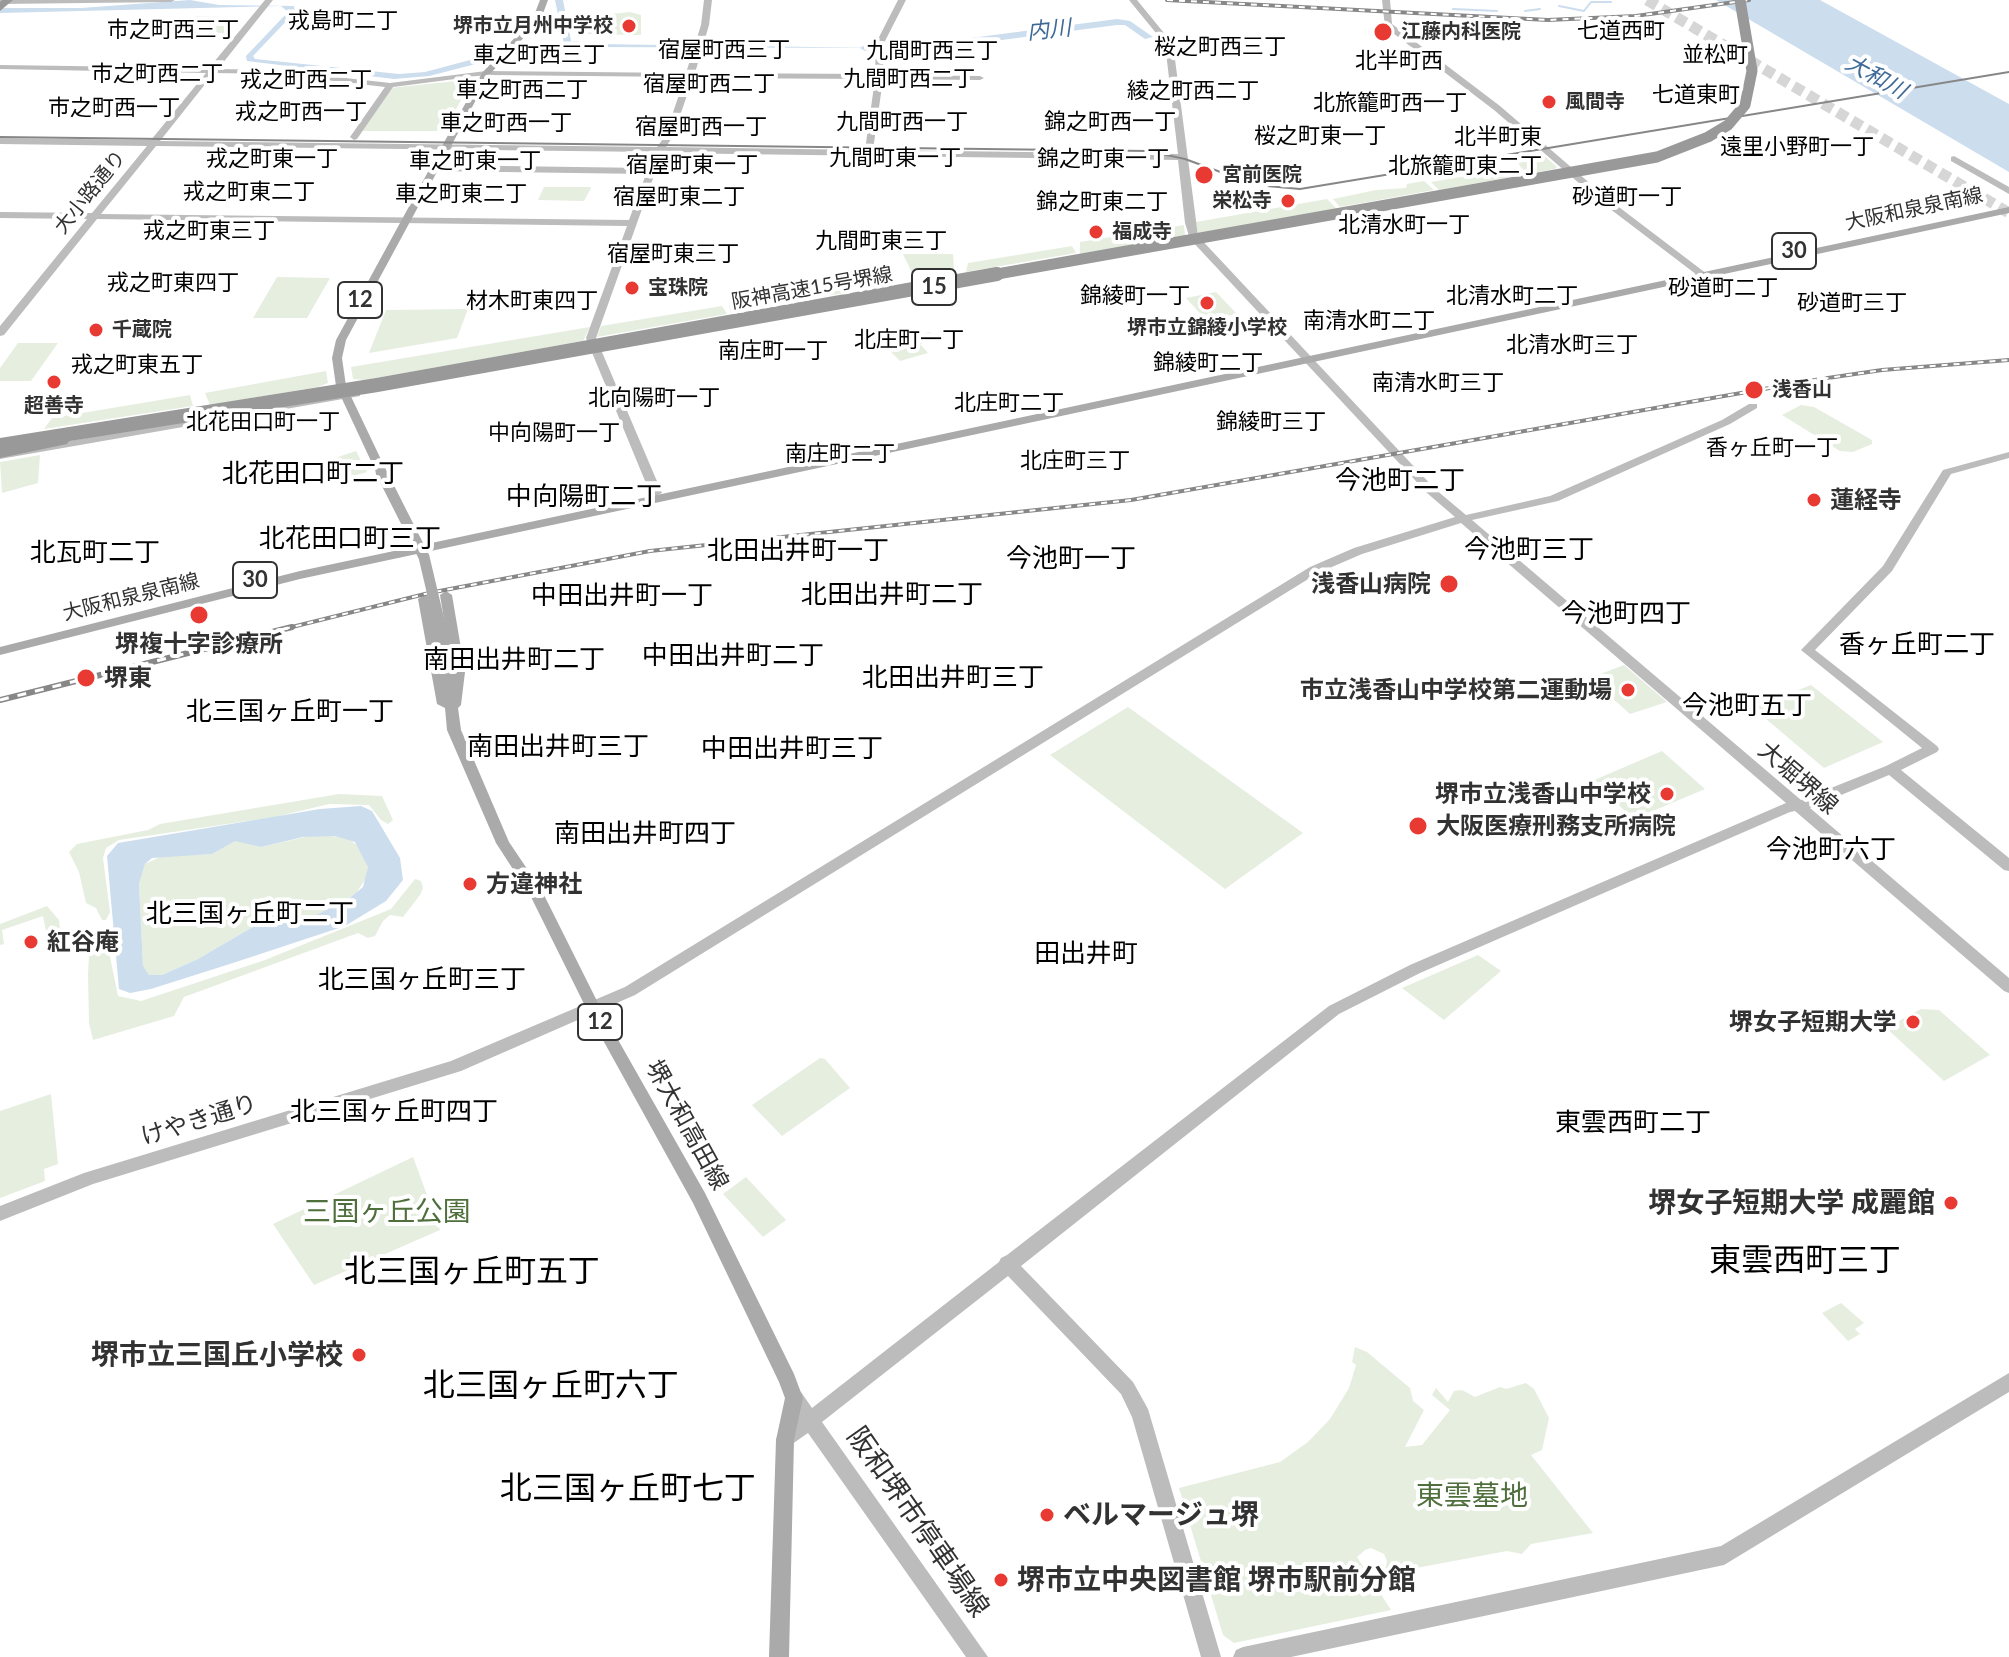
<!DOCTYPE html>
<meta charset="utf-8">
<style>
body{margin:0}
canvas{display:block;background:#fff}
</style>
<canvas width="2009" height="1657"></canvas>
<script>
const ctx = document.querySelector('canvas').getContext('2d');
ctx.lineJoin = 'round';
function fillPath(path, color) { ctx.fillStyle = color; ctx.fill(path, 'evenodd'); }
const shape = rows => new Path2D(rows.map(r => 'M' + r).join(''));
function strokePath(path, color, width, dash) { ctx.strokeStyle = color; ctx.lineWidth = width; ctx.lineCap = dash ? 'butt' : 'round'; ctx.setLineDash(dash || []); ctx.stroke(path); }
function write(font, color, halo, rows, align = 'center') {
  ctx.font = font + ' Lato,"Noto Sans JP",sans-serif'; ctx.lineWidth = 8; ctx.setLineDash([]); ctx.textBaseline = 'middle'; ctx.strokeStyle = halo; ctx.fillStyle = color; for (const [text, x, y, turn = 0] of rows) {
    ctx.save(); ctx.translate(x, y); ctx.rotate((+turn || 0) * Math.PI / 180); ctx.textAlign = isNaN(turn) ? turn : align; if (halo) ctx.strokeText(text, 0, 0); ctx.fillText(text, 0, 0); ctx.restore();
  }
}
fillPath(shape([
 [630,12,641,15,641,35,588,34,581,17],
 [194,16,240,17,226,33,216,33,210,39,173,38],
 [466,80,471,82,444,131,362,131,389,88],
 [1540,152,1557,167,1555,169,1439,190,1431,182,1521,167,1518,163,1533,160,1527,154],
 [1424,181,1434,190,1340,207,1333,199,1376,190,1406,188,1407,184],
 [544,187,590,187,591,188,584,201,538,200],
 [1327,199,1337,209,1198,233,1196,222],
 [1184,225,1185,236,1080,254,1080,242],
 [1072,246,1076,253,966,272,968,263],
 [903,254,953,254,954,270,914,277],
 [277,277,330,278,307,318,253,318],
 [845,283,849,292,731,313,729,305],
 [1216,292,1237,314,1206,320,1186,298],
 [722,306,727,314,597,337,601,326],
 [468,309,457,338,369,353,386,310],
 [590,327,583,341,365,380,353,379,351,367],
 [929,332,939,338,920,344,928,353,900,361,884,345],
 [18,343,58,343,31,381,0,381,0,368],
 [326,371,328,383,318,387,210,405,205,393],
 [190,395,193,406,44,429,52,418],
 [1801,405,1814,407,1872,440,1872,444,1853,452,1840,451,1782,415],
 [356,451,367,472,337,481,326,461],
 [40,455,38,483,2,493,0,462],
 [1624,665,1667,702,1630,714,1590,678],
 [1811,685,1883,742,1824,768,1753,708],
 [1128,707,1303,833,1225,889,1050,755],
 [1662,751,1705,789,1634,819,1592,781],
 [339,794,382,796,393,820,388,824,381,820,369,805,329,804,275,817,119,840,106,848,103,858,110,912,106,920,102,920,96,908,86,903,79,872,69,852,77,844,148,830,160,824],
 [314,835,346,837,361,848,368,867,367,877,356,893,335,908,310,918,256,925,198,959,162,975,149,975,143,967,139,884,145,864,162,856,212,854,235,840,261,847],
 [415,879,421,881,423,888,420,895,403,917,390,915,383,921,375,936,368,938,358,933,184,997,174,1016,93,1040,89,1023,88,974,89,956,93,952,101,948,109,952,118,996,141,1001,265,960,391,909],
 [47,906,59,920,61,942,49,946,43,916,2,930,4,944,0,945,0,924],
 [1478,955,1501,971,1444,1020,1402,988],
 [1921,1009,1939,1010,1990,1055,1944,1081,1886,1028],
 [820,1058,825,1059,850,1088,782,1136,752,1105],
 [51,1094,58,1164,44,1169,45,1181,0,1198,0,1111],
 [413,1157,440,1230,314,1285,273,1224],
 [746,1177,786,1220,763,1237,723,1194],
 [1841,1303,1864,1323,1855,1329,1860,1334,1848,1341,1822,1313],
 [1355,1347,1367,1352,1404,1383,1410,1388,1413,1401,1424,1410,1405,1447,1422,1445,1450,1410,1432,1395,1436,1388,1448,1402,1454,1391,1462,1390,1475,1397,1500,1387,1506,1389,1526,1383,1534,1389,1549,1418,1542,1450,1531,1455,1593,1533,1531,1544,1522,1554,1507,1551,1384,1574,1387,1561,1384,1554,1371,1548,1365,1550,1357,1557,1391,1610,1234,1643,1223,1635,1179,1488,1280,1462,1308,1442,1330,1419,1349,1388,1356,1365,1352,1362]
]), '#e6eee0');
fillPath(shape([
 [190,0,219,5,294,6,295,12,253,56,255,59,399,74,425,72,500,52,575,41,591,44,887,48,582,47,511,55,429,76,394,79,247,61,246,56,288,12,281,6,0,13,0,8,81,8],
 [1716,0,1820,0,2009,104,2009,172],
 [361,806,372,811,400,858,403,880,386,901,345,926,236,962,151,989,130,993,119,989,107,856,118,843,320,809],
 [335,836,355,842,368,867,363,887,347,900,310,918,256,925,198,959,162,975,149,975,143,966,139,884,145,864,152,858,212,854,235,841,261,847,303,837]
]), '#cde');
strokePath(shape([
 [1559,6,1584,11,1591,2,1611,2],
 [1453,9,1497,11],
 [1525,11,1540,9]
]), '#cde', 2);
fillPath(shape([
 [555,0,563,0,572,46,564,44,555,0],
 [1117,19,1130,21,1153,37,1145,39,1125,25,1117,25,963,45,865,51,860,48,865,45,963,39,1117,19]
]), '#cde');
strokePath(shape([
 [1647,0,2009,213]
]), '#d6d6d6', 11, [11, 6]);
fillPath(shape([
 [0,0,175,0,171,2,0,4,0,0],
 [265,0,273,0,218,69,274,70,390,83,486,71,686,73,701,25,704,0,712,0,709,25,695,73,875,74,876,43,898,0,906,0,884,43,883,75,980,76,984,78,980,80,883,79,873,150,1178,154,1165,44,1129,0,1137,0,1173,44,1198,236,1435,489,1466,515,1550,496,1722,420,1749,404,1757,404,1757,408,1730,424,1558,501,1472,520,1801,800,1886,766,1922,748,1801,650,1883,566,1943,470,2009,452,2009,458,1951,474,1892,571,1815,650,1937,746,1939,749,1937,752,1901,770,2009,858,2009,871,2004,870,1889,775,1810,808,2009,978,2009,993,2004,991,1795,811,1790,812,1420,973,1339,1014,1021,1266,1133,1382,1148,1409,1221,1657,1201,1657,1132,1417,1121,1394,1008,1276,822,1422,988,1657,966,1657,808,1433,785,1449,778,1446,776,1440,778,1434,798,1419,785,1398,787,1392,794,1389,801,1392,812,1408,999,1262,1001,1258,1007,1255,1329,1006,1410,965,1786,803,1461,523,1362,554,1318,573,635,995,461,1071,93,1184,0,1221,0,1206,84,1173,451,1061,625,987,1310,567,1354,548,1455,517,1427,493,1190,239,1185,223,1178,160,662,153,596,338,662,493,656,496,650,493,586,338,627,226,97,219,4,335,0,336,0,326,87,219,0,218,0,212,92,213,147,146,0,144,0,138,151,140,206,73,0,69,0,65,209,68,265,0],
 [214,73,274,74,385,87,350,137,354,140,357,139,393,87,486,75,685,77,665,136,657,147,160,141,214,73],
 [693,78,875,79,865,150,666,147,673,136,693,78],
 [156,146,653,152,648,168,433,165,429,168,433,171,646,174,629,220,101,214,156,146],
 [1382,0,1390,0,1392,24,1500,106,1607,198,1707,274,1707,278,1701,278,1601,202,1494,110,1385,27,1382,0],
 [1954,156,2009,187,2009,194,1951,161,1951,157,1954,156],
 [356,391,360,392,360,396,0,459,0,453,356,391],
 [2009,1373,2009,1392,1724,1565,1291,1657,1233,1657,1236,1650,1243,1647,1721,1546,2009,1373]
]), '#bcbcbc');
fillPath(shape([
 [540,0,548,0,541,19,490,74,346,340,342,358,346,386,387,472,385,474,377,474,336,386,332,358,336,340,482,73,533,18,540,0],
 [2009,207,2009,213,300,579,0,655,0,647,300,571,2009,207],
 [446,591,452,595,465,672,461,705,458,708,461,730,509,842,542,891,604,1015,705,1193,794,1374,803,1398,794,1440,789,1657,769,1657,776,1440,785,1398,779,1382,693,1203,593,1022,531,897,496,843,447,730,445,708,437,704,418,599,424,595,428,596,437,633,446,632,440,595,446,591]
]), '#aaa');
fillPath(shape([
 [2,0,13,0,0,11,0,2,2,0],
 [62,437,69,441,67,444,0,458,0,450,62,437]
]), '#999');
strokePath(shape([
 [0,137,1148,151,1185,159,1256,185,1300,189,2009,72]
]), '#878787', 2);
const railFar1 = shape([
 [1167,0,1548,20,1636,16,1749,0],
 [284,629,429,593,650,551,1131,500,1821,379,1882,370,2009,360]
]);
const rail = shape([
 [0,700,292,627]
]);
strokePath(railFar1, '#878787', 4);
strokePath(rail, '#878787', 6);
strokePath(railFar1, '#fff', 2, [6]);
strokePath(rail, '#fff', 3, [9]);
strokePath(shape([
 [381,472,424,557,441,629]
]), '#aaa', 11);
strokePath(shape([
 [440,627,442,635]
]), '#aaa', 14);
strokePath(shape([
 [986,276,1657,157,1708,137,1728,125,1745,105,1752,71,1740,0]
]), '#999', 11);
strokePath(shape([
 [0,445,377,385,997,274]
]), '#999', 14);
for (const [x, y, r, color] of [
 [629,26,8,"#e93933"],
 [1383,32,10,"#e93933"],
 [1549,102,8,"#e93933"],
 [1204,175,10,"#e93933"],
 [1288,201,8,"#e93933"],
 [1096,232,8,"#e93933"],
 [632,288,8,"#e93933"],
 [1207,303,8,"#e93933"],
 [96,330,8,"#e93933"],
 [54,382,8,"#e93933"],
 [1754,390,10,"#e93933"],
 [1814,500,8,"#e93933"],
 [1449,584,10,"#e93933"],
 [199,615,10,"#e93933"],
 [86,678,10,"#e93933"],
 [1628,690,8,"#e93933"],
 [1667,794,8,"#e93933"],
 [1418,826,10,"#e93933"],
 [470,884,8,"#e93933"],
 [31,942,8,"#e93933"],
 [1913,1022,8,"#e93933"],
 [1951,1203,8,"#e93933"],
 [359,1355,8,"#e93933"],
 [1047,1515,8,"#e93933"],
 [1001,1580,8,"#e93933"]
]) { const dot = new Path2D(); dot.arc(x, y, r, 0, 2 * Math.PI); ctx.fillStyle = color; ctx.fill(dot); strokePath(dot, '#fff', 3); }
write('bold 20px', '#323232', '#fff', [
 ["堺市立月州中学校",613,26,"right"],
 ["江藤内科医院",1401,32],
 ["風間寺",1565,102],
 ["宮前医院",1222,175],
 ["栄松寺",1272,201,"right"],
 ["福成寺",1112,232],
 ["宝珠院",648,288],
 ["堺市立錦綾小学校",1207,328,"center"],
 ["千蔵院",112,330],
 ["浅香山",1772,390],
 ["超善寺",54,406,"center"]
], 'left');
write('20px', '#323232', '#fff', [
 ["大小路通り",90,192,-51],
 ["大阪和泉泉南線",1914,209,-12],
 ["阪神高速15号堺線",812,288,-10],
 ["大阪和泉泉南線",131,597,-14]
]);
write('22px', '#000', '#fff', [
 ["戎島町二丁",343,21],
 ["市之町西三丁",173,30],
 ["七道西町",1621,31],
 ["桜之町西三丁",1220,47],
 ["宿屋町西三丁",724,50],
 ["九間町西三丁",932,51],
 ["車之町西三丁",539,55],
 ["並松町",1715,55],
 ["北半町西",1399,61],
 ["市之町西二丁",157,74],
 ["九間町西二丁",909,79],
 ["戎之町西二丁",306,80],
 ["宿屋町西二丁",709,84],
 ["車之町西二丁",522,90],
 ["綾之町西二丁",1193,91],
 ["七道東町",1696,95],
 ["北旅籠町西一丁",1390,103],
 ["市之町西一丁",114,108],
 ["戎之町西一丁",301,112],
 ["九間町西一丁",902,122],
 ["錦之町西一丁",1110,122],
 ["車之町西一丁",506,123],
 ["宿屋町西一丁",701,127],
 ["桜之町東一丁",1320,136],
 ["北半町東",1498,137],
 ["遠里小野町一丁",1797,147],
 ["九間町東一丁",895,158],
 ["戎之町東一丁",272,159],
 ["錦之町東一丁",1103,159],
 ["車之町東一丁",475,161],
 ["宿屋町東一丁",692,165],
 ["北旅籠町東二丁",1465,166],
 ["戎之町東二丁",249,192],
 ["車之町東二丁",461,194],
 ["宿屋町東二丁",679,197],
 ["砂道町一丁",1627,197],
 ["錦之町東二丁",1102,202],
 ["北清水町一丁",1404,225],
 ["戎之町東三丁",209,231],
 ["九間町東三丁",881,241],
 ["宿屋町東三丁",673,254],
 ["戎之町東四丁",173,283],
 ["砂道町二丁",1723,288],
 ["錦綾町一丁",1135,296],
 ["北清水町二丁",1512,296],
 ["材木町東四丁",532,301],
 ["砂道町三丁",1852,303],
 ["南清水町二丁",1369,321],
 ["北庄町一丁",909,340],
 ["北清水町三丁",1572,345],
 ["南庄町一丁",773,351],
 ["錦綾町二丁",1208,363],
 ["戎之町東五丁",137,365],
 ["南清水町三丁",1438,383],
 ["北向陽町一丁",654,398],
 ["北庄町二丁",1009,403],
 ["北花田口町一丁",263,422],
 ["錦綾町三丁",1271,422],
 ["中向陽町一丁",554,433],
 ["香ヶ丘町一丁",1772,448],
 ["南庄町二丁",840,454],
 ["北庄町三丁",1075,461]
]);
write('italic 22px', '#3d6a97', '#fff', [
 ["内川",1049,30,-6],
 ["大和川",1876,77,29]
]);
for (const [x, y, w] of [
 [1794,251,44],
 [934,287,44],
 [360,300,44],
 [255,580,44],
 [600,1022,44]
]) { const box = new Path2D(); box.roundRect(x - w / 2, y - 18, w, 36, 6); ctx.fillStyle = '#fff'; ctx.fill(box); strokePath(box, '#323232', 2); }
write('bold 22px', '#323232', null, [
 ["30",1794,251],
 ["15",934,287],
 ["12",360,300],
 ["30",255,580],
 ["12",600,1022]
]);
write('bold 24px', '#323232', '#fff', [
 ["蓮経寺",1830,500],
 ["浅香山病院",1431,584,"right"],
 ["堺複十字診療所",199,644,"center"],
 ["堺東",104,678],
 ["市立浅香山中学校第二運動場",1612,690,"right"],
 ["堺市立浅香山中学校",1651,794,"right"],
 ["大阪医療刑務支所病院",1436,826],
 ["方違神社",486,884],
 ["紅谷庵",47,942],
 ["堺女子短期大学",1897,1022,"right"]
], 'left');
write('24px', '#323232', '#fff', [
 ["大堀堺線",1798,778,41],
 ["けやき通り",199,1120,-17],
 ["堺大和高田線",687,1125,61]
]);
write('26px', '#000', '#fff', [
 ["北花田口町二丁",313,474],
 ["今池町二丁",1400,481],
 ["中向陽町二丁",584,497],
 ["北花田口町三丁",350,539],
 ["今池町三丁",1529,550],
 ["北田出井町一丁",798,551],
 ["北瓦町二丁",95,553],
 ["今池町一丁",1071,559],
 ["北田出井町二丁",892,595],
 ["中田出井町一丁",622,596],
 ["今池町四丁",1626,614],
 ["香ヶ丘町二丁",1917,645],
 ["中田出井町二丁",733,656],
 ["南田出井町二丁",514,660],
 ["北田出井町三丁",953,678],
 ["今池町五丁",1747,706],
 ["北三国ヶ丘町一丁",290,712],
 ["南田出井町三丁",558,747],
 ["中田出井町三丁",792,749],
 ["南田出井町四丁",645,834],
 ["今池町六丁",1831,850],
 ["北三国ヶ丘町二丁",250,914],
 ["田出井町",1086,954],
 ["北三国ヶ丘町三丁",422,980],
 ["北三国ヶ丘町四丁",394,1112],
 ["東雲西町二丁",1633,1123]
]);
write('bold 28px', '#323232', '#fff', [
 ["堺女子短期大学 成麗館",1935,1203],
 ["堺市立三国丘小学校",343,1355],
 ["ベルマージュ堺",1063,1515,"left"],
 ["堺市立中央図書館 堺市駅前分館",1017,1580,"left"]
], 'right');
write('28px', '#4f6f3d', '#fff', [
 ["三国ヶ丘公園",387,1212],
 ["東雲墓地",1472,1496]
]);
write('28px', '#323232', '#fff', [
 ["阪和堺市停車場線",918,1522,55]
]);
write('32px', '#000', '#fff', [
 ["東雲西町三丁",1805,1261],
 ["北三国ヶ丘町五丁",472,1272],
 ["北三国ヶ丘町六丁",551,1386],
 ["北三国ヶ丘町七丁",628,1489]
]);
</script>
